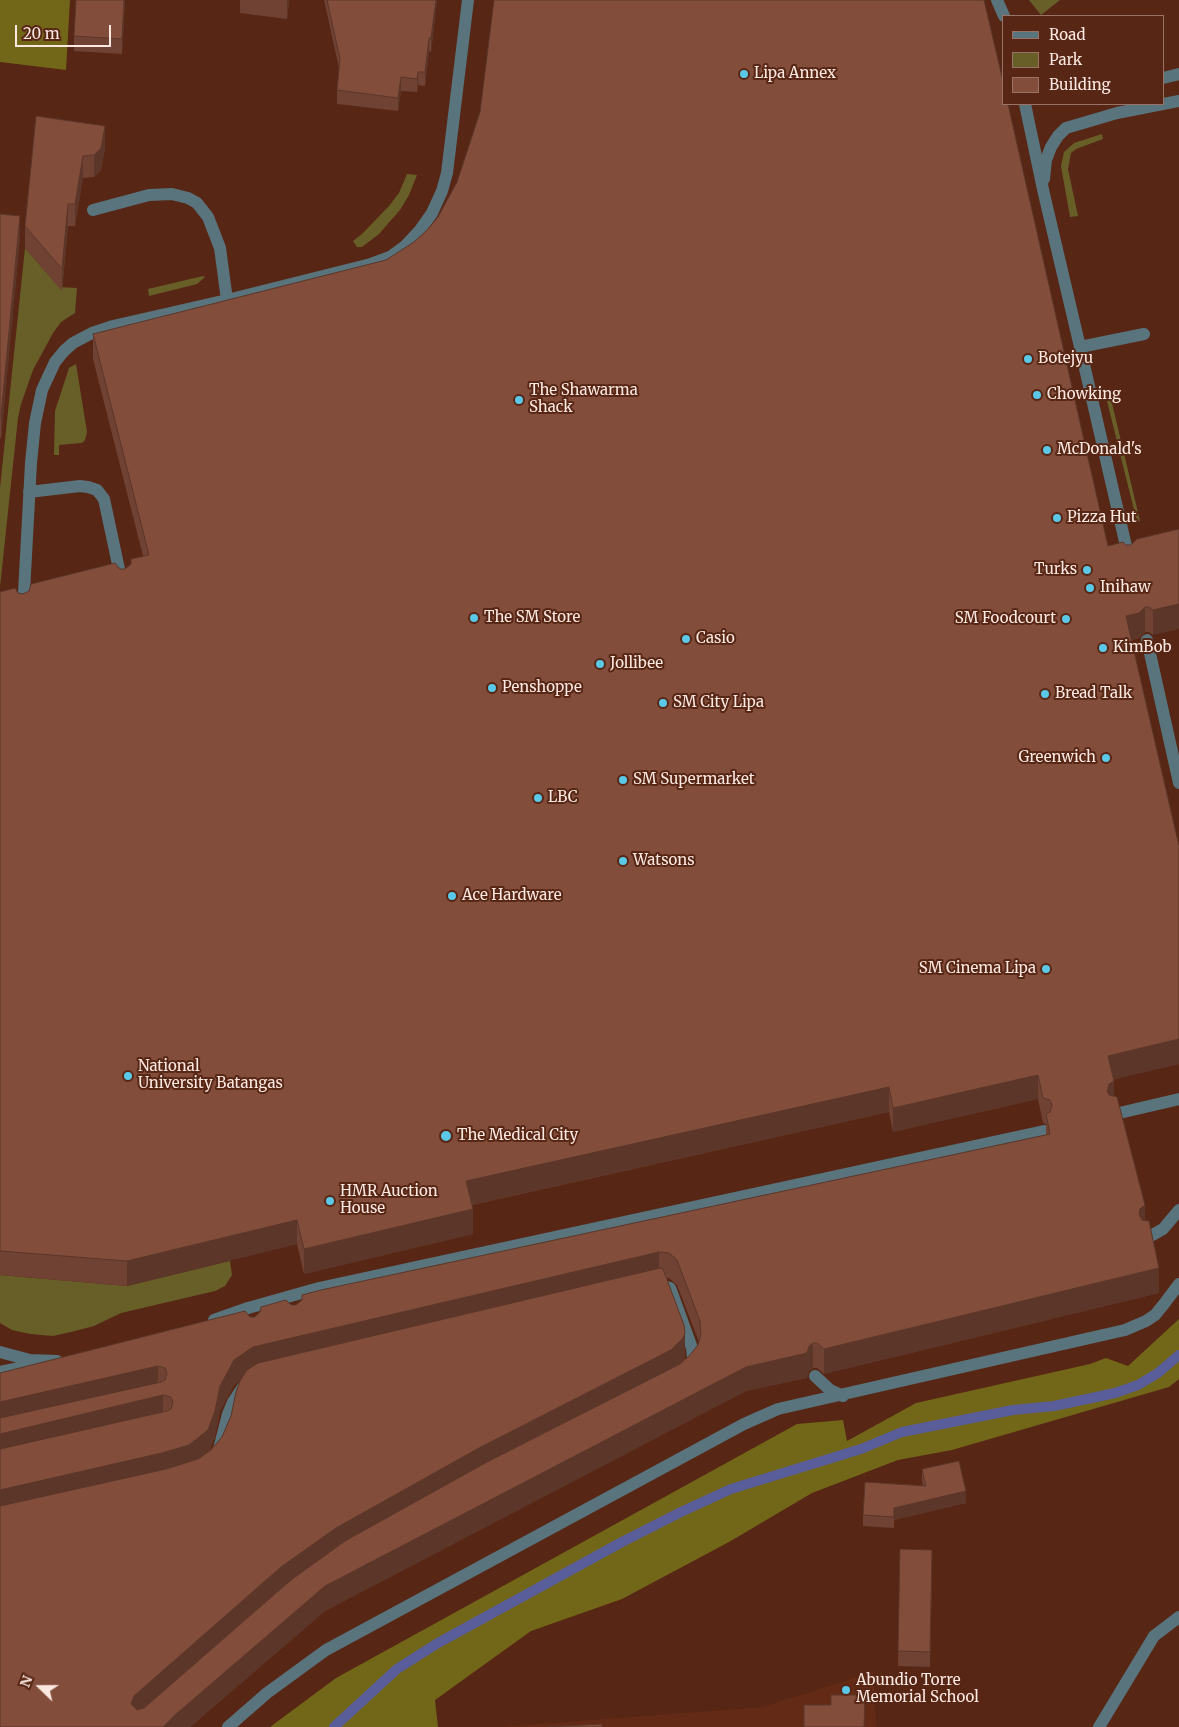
<!DOCTYPE html>
<style>
body{margin:0}
#map{position:relative;width:1179px;height:1727px;overflow:hidden;background:#572614;font-family:Merriweather,serif}
canvas{display:block}
.legend{position:absolute;left:1002px;top:15px;width:162px;height:90px;box-sizing:border-box;background:#572614;border:1px solid #997466;margin:0;padding:6px 9px;list-style:none;font-size:15px;color:#fbe8e1}
.legend li{display:flex;align-items:center;gap:10px;height:25px}
.legend b{width:25px;border:1px solid #997466}
.north{position:absolute;left:15px;top:1662px;width:50px;height:50px;-webkit-text-stroke:4px #572614;paint-order:stroke;rotate:292deg;font-size:14px;font-weight:700;line-height:20px;text-align:center;color:#fbe8e1}
.north::after{content:'';display:block;margin:auto;width:18px;height:22px;background:#fbe8e1;clip-path:polygon(50% 0,100% 100%,50% 72%,0 100%)}
.scale{position:absolute;left:15px;top:25px;width:96px;height:22px;box-sizing:border-box;border:2px solid #fbe8e1;border-top:0;padding-left:6px;font-size:15px;line-height:18px;white-space:nowrap;color:#fbe8e1;-webkit-text-stroke:4px #572614;paint-order:stroke}
</style>
<div id="map">
<canvas width="1179" height="1727"></canvas>
<ul class="legend">
<li><b style="height:6px;background:#59747d"></b>Road</li>
<li><b style="height:14px;background:#685f28"></b>Park</li>
<li><b style="height:14px;background:#824d3b"></b>Building</li>
</ul>
<div class="north">N</div>
<div class="scale">20 m</div>
</div>
<script>
const ctx = document.querySelector('canvas').getContext('2d');
ctx.lineJoin = 'round';
function fillPath(path, color) { ctx.fillStyle = color; ctx.fill(path, 'evenodd'); }
const shape = rows => new Path2D(rows.map(r => 'M' + r).join(''));
function strokePath(path, color, width, dash) { ctx.strokeStyle = color; ctx.lineWidth = width; ctx.lineCap = dash ? 'butt' : 'round'; ctx.setLineDash(dash || []); ctx.stroke(path); }
function write(font, color, halo, rows, align = 'center') {
  ctx.font = font + ' Merriweather,serif'; ctx.lineWidth = 4; ctx.setLineDash([]); ctx.textBaseline = 'middle'; ctx.strokeStyle = halo; ctx.fillStyle = color; for (const [text, x, y, turn = 0] of rows) {
    ctx.save(); ctx.translate(x, y); ctx.rotate((+turn || 0) * Math.PI / 180); ctx.textAlign = isNaN(turn) ? turn : align; if (halo) ctx.strokeText(text, 0, 0); ctx.fillText(text, 0, 0); ctx.restore();
  }
}
fillPath(shape([
 [873,1672,876,1727,501,1727,763,1707]
]), '#632b16');
fillPath(shape([
 [1029,0,1060,0,1041,15],
 [1102,134,1103,139,1076,149,1071,153,1068,169,1078,216,1070,217,1061,166,1064,152,1074,143],
 [407,174,417,175,409,195,400,210,379,234,362,247,357,247,353,241,362,234,389,206,399,193],
 [25,248,59,287,77,288,75,313,61,322,53,333,33,370,21,404,18,418,0,587,0,488],
 [203,276,205,277,197,284,149,296,148,289],
 [76,364,87,432,85,440,82,443,59,445,59,455,54,455,55,411,69,368],
 [1111,399,1140,521,1137,522,1107,401],
 [230,1261,232,1275,225,1286,215,1291,121,1313,94,1326,75,1331,53,1336,30,1334,12,1330,0,1323,0,1275,127,1286]
]), '#685f28');
fillPath(shape([
 [0,0,70,0,66,70,0,62],
 [1179,1319,1179,1379,1169,1387,952,1450,898,1460,812,1493,729,1542,622,1599,531,1631,435,1700,438,1727,270,1727,336,1678,797,1424,843,1420,847,1441,916,1403,1090,1364,1106,1358,1128,1366]
]), '#726619');
strokePath(shape([
 [334,1727,397,1669,438,1643,622,1542,681,1512,731,1489,861,1449,902,1432,1013,1410,1054,1406,1115,1393,1138,1385,1158,1373,1179,1355]
]), '#595d99', 10);
strokePath(shape([
 [997,0,1004,16],
 [1163,78,1179,74],
 [1025,104,1044,194,1080,347,1129,559],
 [1044,179,1046,160,1051,147,1058,136,1066,128,1117,113,1179,101],
 [93,210,149,195,172,194,188,198,197,203,208,217,220,248,227,300],
 [1080,347,1144,334],
 [29,492,80,486,88,487,97,490,104,499,122,583],
 [23,611,31,463,35,423,42,390,55,362,64,351,73,343,92,333,113,326,227,300,371,264,390,257,405,246,420,230,432,213,442,191,447,173,468,0],
 [1147,640,1179,783],
 [1115,1114,1179,1099],
 [660,1285,670,1288,672,1293,692,1348,693,1359,689,1368],
 [214,1320,248,1308,319,1288,1044,1131],
 [0,1352,30,1360,57,1361],
 [0,1372,29,1366],
 [219,1449,228,1414,233,1402,243,1387],
 [1099,1727,1154,1636,1179,1617]
]), '#59747d', 12);
strokePath(shape([
 [1147,1238,1163,1229,1179,1210],
 [815,1376,830,1390,843,1396],
 [228,1727,267,1693,326,1650,744,1424,778,1409,1125,1330,1146,1321,1155,1315,1164,1304,1179,1284]
]), '#59747d', 12);
fillPath(shape([
 [76,0,125,0,122,54,74,51,74,36],
 [240,0,289,0,287,19,240,13],
 [324,0,437,0,431,52,429,51,425,86,418,85,417,92,401,91,398,111,337,104,337,90,339,68],
 [36,116,105,148,101,170,94,177,83,178,75,226,68,226,62,291,25,248,25,226],
 [0,214,20,238,1,438,0,438],
 [93,334,1108,546,1131,545,1179,529,1153,635,1149,632,1145,632,1139,638,1132,640,1179,1064,1113,1079,1114,1096,1145,1220,1159,1293,824,1374,817,1368,813,1368,809,1371,807,1378,746,1391,325,1611,190,1727,0,1727,0,1373,250,1317,255,1317,291,1305,296,1305,1046,1135,1046,1124,1043,1123,1038,1099,893,1132,889,1112,472,1205,473,1234,304,1274,297,1244,127,1286,0,1275,0,592,18,593,23,594,120,569,125,569,143,556,93,359],
 [667,1278,669,1278,677,1285,699,1342,698,1345,689,1356,684,1361,685,1358],
 [241,1380,231,1416,222,1437,209,1451,215,1436,220,1411,234,1385],
 [922,1469,966,1503,894,1520,894,1528,863,1526,863,1515,923,1486,922,1481],
 [900,1549,932,1565,930,1667,898,1666]
]), '#704233');
fillPath(shape([
 [124,0,125,0,122,54,122,39],
 [287,0,289,0,287,19],
 [436,0,437,0,431,52,431,38],
 [429,38,429,51,425,86,425,72],
 [418,72,418,85,417,92,417,79],
 [401,77,401,91,398,111,398,98],
 [105,126,105,148,101,170,94,177,94,155],
 [83,156,83,178,75,226,75,204],
 [68,204,68,226,62,291,62,269],
 [20,216,20,238,1,438,1,416],
 [1179,604,1179,629,1153,635,1153,610],
 [1145,607,1145,632,1139,638,1126,641,1126,616],
 [1179,1039,1179,1064,1108,1081,1108,1056],
 [1038,1075,1038,1099,893,1132,893,1108],
 [1114,1081,1114,1106,1107,1091,1109,1084],
 [889,1087,889,1112,466,1206,466,1181],
 [1145,1205,1145,1230,1139,1214,1140,1209],
 [473,1209,473,1234,304,1274,304,1249],
 [297,1220,297,1244,127,1286,127,1261],
 [659,1252,659,1277,253,1372,234,1385,220,1411,215,1436,208,1454,189,1470,0,1515,0,1490,220,1386,234,1360,253,1347],
 [1159,1268,1159,1293,824,1374,824,1349],
 [685,1333,685,1358,683,1363,479,1473,134,1721,131,1704,134,1696,281,1567,336,1528],
 [813,1343,813,1368,809,1371,807,1378,746,1391,325,1611,190,1727,163,1727,175,1715,325,1586,746,1367,809,1346],
 [158,1366,158,1391,0,1427,0,1402],
 [163,1395,163,1420,0,1459,0,1434],
 [966,1491,966,1503,894,1520,894,1528,894,1508]
]), '#5b3629');
const building = shape([
 [76,0,124,0,122,39,74,36,76,0],
 [327,0,436,0,431,38,429,38,425,72,418,72,417,79,401,77,398,98,337,90,340,59,327,0],
 [494,0,984,0,1003,81,1003,104,1008,104,1108,546,1123,542,1126,545,1131,545,1137,539,1179,529,1179,604,1153,610,1149,607,1145,607,1139,613,1126,616,1179,846,1179,1039,1108,1056,1114,1081,1109,1084,1107,1091,1109,1095,1117,1097,1145,1205,1140,1209,1139,1214,1142,1220,1149,1221,1159,1268,824,1349,817,1343,813,1343,809,1346,807,1353,746,1367,325,1586,175,1715,163,1727,0,1727,0,1506,166,1469,198,1459,211,1450,222,1437,231,1416,236,1392,240,1381,247,1370,258,1363,660,1268,663,1269,684,1325,685,1333,683,1338,671,1350,479,1448,336,1528,281,1567,134,1696,131,1704,137,1710,144,1708,291,1580,345,1541,487,1462,680,1364,689,1356,698,1345,701,1334,700,1321,677,1260,669,1253,659,1252,253,1347,234,1360,220,1386,215,1411,208,1430,189,1445,162,1453,0,1490,0,1449,167,1411,171,1409,173,1402,171,1397,163,1395,0,1434,0,1418,161,1382,165,1380,167,1373,165,1368,158,1366,0,1402,0,1373,245,1311,250,1317,255,1317,260,1312,261,1307,286,1300,291,1305,296,1305,302,1300,302,1295,321,1290,1050,1134,1046,1114,1050,1112,1052,1105,1050,1100,1043,1098,1038,1075,893,1108,889,1087,466,1181,473,1209,304,1249,297,1220,127,1261,0,1251,0,592,15,588,18,593,23,594,29,591,31,584,115,563,120,569,125,569,131,564,131,559,149,555,93,334,386,260,414,242,427,230,438,217,457,182,480,112,494,0],
 [36,116,105,126,101,148,94,155,83,156,75,204,68,204,62,269,25,226,36,116],
 [0,214,20,216,1,416,0,416,0,214],
 [959,1461,966,1491,894,1508,894,1517,863,1515,865,1482,926,1486,922,1469,959,1461],
 [900,1549,932,1550,930,1652,898,1651,900,1549],
 [831,1695,865,1695,864,1727,804,1727,804,1705,831,1705,831,1695],
 [602,1724,602,1727,547,1727,602,1724]
]);
fillPath(building, '#824d3b');
strokePath(building, '#5b3629', 1);
for (const [x, y, r, color] of [
 [744,74,5,"#5bc8e7"],
 [1028,359,5,"#5bc8e7"],
 [1037,395,5,"#5bc8e7"],
 [519,400,5,"#5bc8e7"],
 [1047,450,5,"#5bc8e7"],
 [1057,518,5,"#5bc8e7"],
 [1087,570,5,"#5bc8e7"],
 [1090,588,5,"#5bc8e7"],
 [474,618,5,"#5bc8e7"],
 [1066,619,5,"#5bc8e7"],
 [686,639,5,"#5bc8e7"],
 [1103,648,5,"#5bc8e7"],
 [600,664,5,"#5bc8e7"],
 [492,688,5,"#5bc8e7"],
 [1045,694,5,"#5bc8e7"],
 [663,703,5,"#5bc8e7"],
 [1106,758,5,"#5bc8e7"],
 [623,780,5,"#5bc8e7"],
 [538,798,5,"#5bc8e7"],
 [623,861,5,"#5bc8e7"],
 [452,896,5,"#5bc8e7"],
 [1046,969,5,"#5bc8e7"],
 [128,1076,5,"#5bc8e7"],
 [446,1136,6,"#5bc8e7"],
 [330,1201,5,"#5bc8e7"],
 [846,1690,5,"#5bc8e7"]
]) { const dot = new Path2D(); dot.arc(x, y, r, 0, 2 * Math.PI); ctx.fillStyle = color; ctx.fill(dot); strokePath(dot, '#572614', 2); }
write('15px', '#fbe8e1', '#572614', [
 ["Lipa Annex",754,74],
 ["Botejyu",1038,359],
 ["The Shawarma",529,391],
 ["Shack",529,408],
 ["Chowking",1047,395],
 ["McDonald's",1057,450],
 ["Pizza Hut",1067,518],
 ["Turks",1077,570,"right"],
 ["Inihaw",1100,588],
 ["The SM Store",484,618],
 ["SM Foodcourt",1056,619,"right"],
 ["Casio",696,639],
 ["KimBob",1113,648],
 ["Jollibee",610,664],
 ["Penshoppe",502,688],
 ["Bread Talk",1055,694],
 ["SM City Lipa",673,703],
 ["Greenwich",1096,758,"right"],
 ["SM Supermarket",633,780],
 ["LBC",548,798],
 ["Watsons",633,861],
 ["Ace Hardware",462,896],
 ["SM Cinema Lipa",1036,969,"right"],
 ["National",138,1067],
 ["University Batangas",138,1084],
 ["The Medical City",457,1136],
 ["HMR Auction",340,1192],
 ["House",340,1209],
 ["Abundio Torre",856,1681],
 ["Memorial School",856,1698]
], 'left');
</script>
